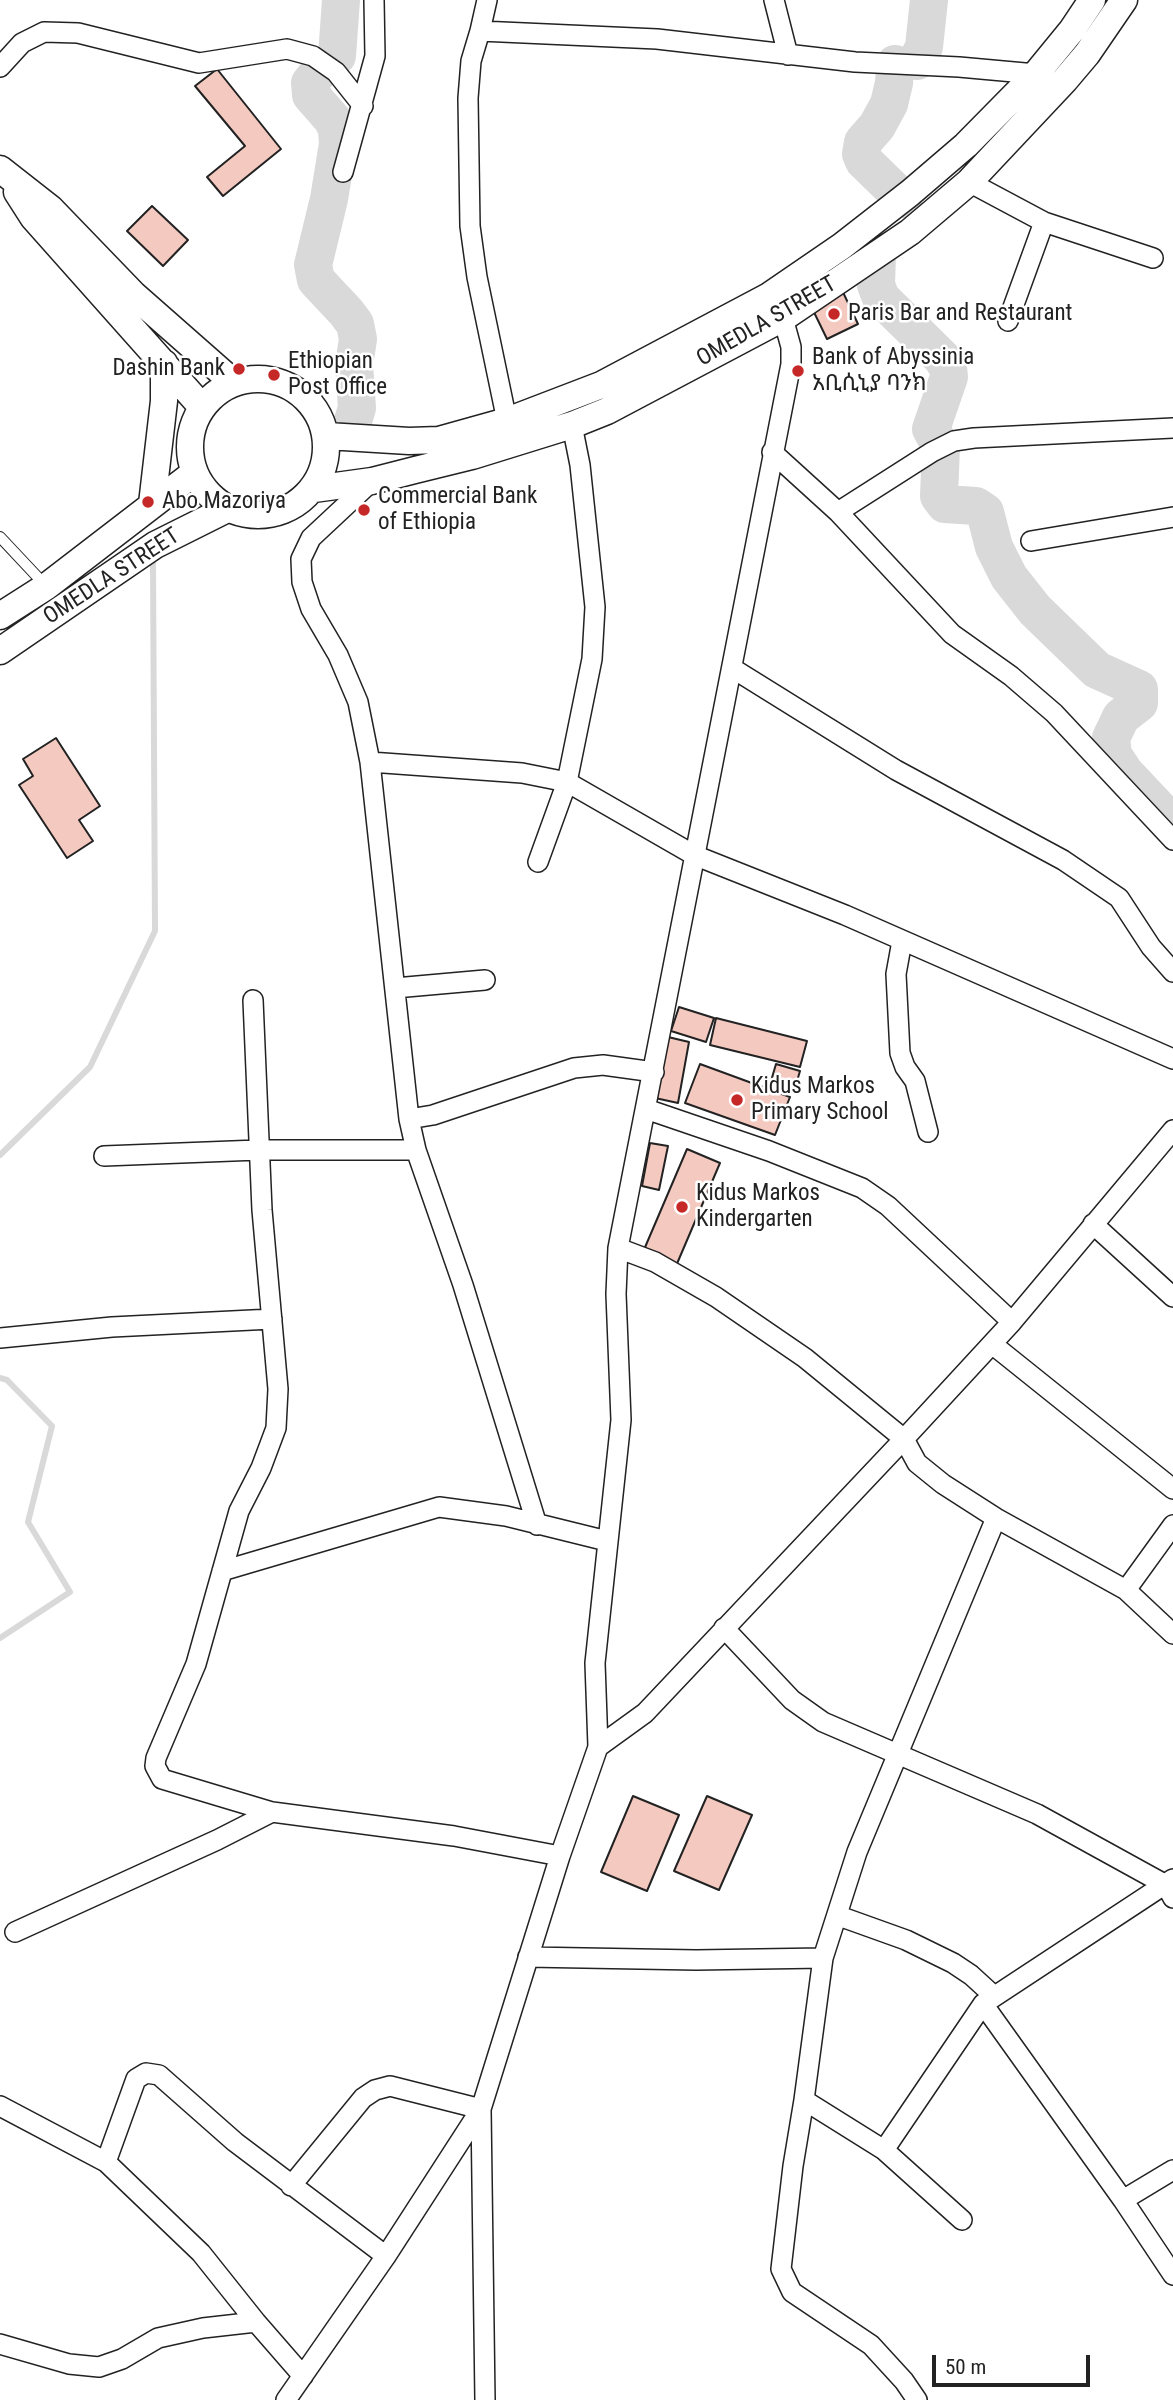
<!DOCTYPE html>
<meta charset="utf-8">
<style>
body{margin:0}
#map{position:relative;width:1173px;height:2400px;overflow:hidden;background:#fff;font-family:"Roboto Condensed",sans-serif}
canvas{display:block}
.scale{position:absolute;left:932px;top:2355px;width:158px;height:32px;box-sizing:border-box;border:4px solid #222;border-top:0;padding-left:9px;font-size:21px;line-height:24px;white-space:nowrap;color:#222;-webkit-text-stroke:5px #fff;paint-order:stroke}
</style>
<div id="map">
<canvas width="1173" height="2400"></canvas>
<div class="scale">50 m</div>
</div>
<script>
const ctx = document.querySelector('canvas').getContext('2d');
ctx.lineJoin = 'round';
const shape = rows => new Path2D(rows.map(r => 'M' + r).join(''));
function strokePath(path, color, width, dash) { ctx.strokeStyle = color; ctx.lineWidth = width; ctx.lineCap = dash ? 'butt' : 'round'; ctx.setLineDash(dash || []); ctx.stroke(path); }
function fillPath(path, color) { ctx.fillStyle = color; ctx.fill(path, 'evenodd'); }
function write(font, color, halo, rows, align = 'center') {
  ctx.font = font + ' "Roboto Condensed","Noto Sans Ethiopic",sans-serif'; ctx.lineWidth = 5; ctx.setLineDash([]); ctx.textBaseline = 'middle'; ctx.strokeStyle = halo; ctx.fillStyle = color; for (const [text, x, y, turn = 0] of rows) {
    ctx.save(); ctx.translate(x, y); ctx.rotate((+turn || 0) * Math.PI / 180); ctx.textAlign = isNaN(turn) ? turn : align; if (halo) ctx.strokeText(text, 0, 0); ctx.fillText(text, 0, 0); ctx.restore();
  }
}
strokePath(shape([
 [0,1155,90,1067,155,931,153,563],
 [0,1378,7,1380,52,1426,28,1522,70,1592,0,1638]
]), '#d9d9d9', 6);
strokePath(shape([
 [337,56,341,0],
 [917,61,924,47,929,0],
 [895,64,894,83,889,104,877,126,863,142,861,154,864,161,903,199],
 [320,70,310,83,311,95,332,119,337,129,338,144,329,199,313,265,316,280,346,312,355,324,358,339,354,365,357,408,351,427],
 [877,254,876,285,881,298,942,358,948,368,949,377,931,429,941,447,939,496,945,504,976,506,985,512,994,547,1009,577,1035,610,1097,670,1139,689,1139,703,1121,717,1111,738,1113,755,1125,773,1173,824]
]), '#d9d9d9', 38);
const building = shape([
 [217,69,281,149,223,196,207,177,245,146,195,86,217,69],
 [152,206,188,240,163,266,127,231,152,206],
 [841,288,858,324,827,339,810,304,841,288],
 [56,738,100,806,79,820,93,841,67,858,19,785,33,776,23,759,56,738],
 [679,1007,714,1018,706,1042,671,1031,679,1007],
 [716,1018,807,1041,800,1067,710,1045,716,1018],
 [668,1037,689,1042,678,1103,655,1098,668,1037],
 [700,1064,790,1097,775,1135,685,1103,700,1064],
 [776,1064,800,1071,795,1088,771,1081,776,1064],
 [650,1143,668,1146,659,1190,642,1186,650,1143],
 [687,1149,720,1163,676,1266,643,1252,687,1149],
 [633,1796,679,1815,647,1891,601,1872,633,1796],
 [707,1796,752,1815,719,1890,674,1871,707,1796]
]);
fillPath(building, '#f3c9c0');
strokePath(building, '#222', 2);
const service = shape([
 [0,537,46,586]
]);
const minor = shape([
 [487,0,480,31,657,39,855,62,959,67,1036,74],
 [774,0,788,55],
 [480,31,471,61,468,98,470,226,477,277,507,421],
 [0,67,22,43,44,32,78,33,199,63,287,49,313,56,336,72,363,106],
 [343,172,375,56,374,0],
 [969,182,1044,222,1153,258],
 [1008,321,1044,222],
 [1173,428,974,438,954,441,932,452,838,512,952,634,1011,676,1054,713,1173,840],
 [772,452,838,512],
 [372,481,311,538,301,559,302,582,311,609,338,655,358,702,370,762,409,1119,416,1150,463,1285,537,1525],
 [1031,541,1173,517],
 [732,668,896,770,1063,860,1119,898,1151,947,1173,972],
 [370,762,522,773,567,782,694,855,845,915,1173,1059],
 [538,862,567,782,592,659,595,607,580,465,572,425],
 [902,941,896,974,900,1053,905,1067,915,1081,928,1132],
 [395,988,485,980],
 [253,1000,262,1210,278,1389,276,1428,261,1468,239,1511,196,1664,156,1758,155,1766,162,1779,272,1812],
 [646,1109,769,1151,862,1188,888,1206,1012,1322],
 [409,1119,433,1115,574,1068,603,1065,654,1072],
 [104,1156,258,1150,416,1150],
 [1093,1224,1173,1297],
 [618,1248,655,1262,716,1297,805,1358,904,1439,917,1463,943,1484,996,1518,1126,1590,1173,1634],
 [0,1338,112,1327,272,1319],
 [992,1344,1173,1489],
 [222,1571,439,1507,506,1516,607,1541],
 [1126,1590,1173,1525],
 [724,1628,792,1700,823,1722,1037,1814,1166,1885,1173,1898],
 [598,1747,595,1663,621,1420,616,1294,618,1248,791,364,791,347,783,318,778,309],
 [839,1916,906,1940,953,1963,971,1975,994,1996],
 [15,1932,217,1840,272,1812,454,1836,560,1856],
 [528,1957,696,1960,823,1958],
 [983,2004,1123,2200,1173,2275],
 [804,2100,793,2166,781,2269,792,2292,871,2345,904,2381,917,2400],
 [0,2106,106,2162,201,2253,256,2322,303,2376],
 [884,2150,983,2004,1173,1879],
 [106,2162,136,2079,146,2073,159,2075,235,2142,386,2256],
 [291,2186,363,2098,375,2090,390,2086,481,2109,485,2400],
 [1123,2200,1173,2170],
 [962,2220,884,2150,804,2100,823,1958,857,1852,996,1518],
 [0,2344,69,2364,99,2367,122,2359,158,2338,203,2328,256,2322],
 [286,2400,386,2256,481,2109,560,1856,598,1747,645,1713,904,1439,1012,1322,1173,1130]
]);
const secondary = shape([
 [0,169,51,209,134,295,234,383],
 [17,192,33,217,202,407],
 '190 447a68 68 0 1 1 136 0a68 68 0 1 1-136 0Z',
 [327,436,409,441,439,440,507,421,601,385,769,296,842,246,910,193,966,145,1036,74,1072,30,1092,0],
 [314,489,372,481,415,470,472,456,572,425,607,411,783,318,910,232,969,182,1065,80,1087,54,1124,0],
 [152,504,164,401,164,363],
 [0,616,47,586,194,473],
 [0,651,155,545,227,509]
]);
strokePath(service, '#222', 12);
strokePath(minor, '#222', 22);
strokePath(secondary, '#222', 29);
strokePath(service, '#fff', 10);
strokePath(minor, '#fff', 19);
strokePath(secondary, '#fff', 26);
for (const [x, y, r, color] of [
 [834,314,7,"#c62828"],
 [239,369,7,"#c62828"],
 [798,371,7,"#c62828"],
 [274,375,7,"#c62828"],
 [148,502,7,"#c62828"],
 [364,510,7,"#c62828"],
 [737,1100,7,"#c62828"],
 [682,1207,7,"#c62828"]
]) { const dot = new Path2D(); dot.arc(x, y, r, 0, 2 * Math.PI); ctx.fillStyle = color; ctx.fill(dot); strokePath(dot, '#fff', 2.5); }
write('23px', '#222', '#fff', [
 ["Paris Bar and Restaurant",848,314],
 ["Bank of Abyssinia",812,358],
 ["አቢሲኒያ ባንክ",812,384],
 ["Ethiopian",288,362],
 ["Post Office",288,388],
 ["Dashin Bank",225,369,"right"],
 ["Commercial Bank",378,497],
 ["of Ethiopia",378,523],
 ["Abo Mazoriya",162,502],
 ["Kidus Markos",751,1087],
 ["Primary School",751,1113],
 ["Kidus Markos",696,1194],
 ["Kindergarten",696,1220]
], 'left');
write('23px', '#222', '#fff', [
 ["OMEDLA STREET",767,322,-30],
 ["OMEDLA STREET",112,577,-33]
]);
</script>
